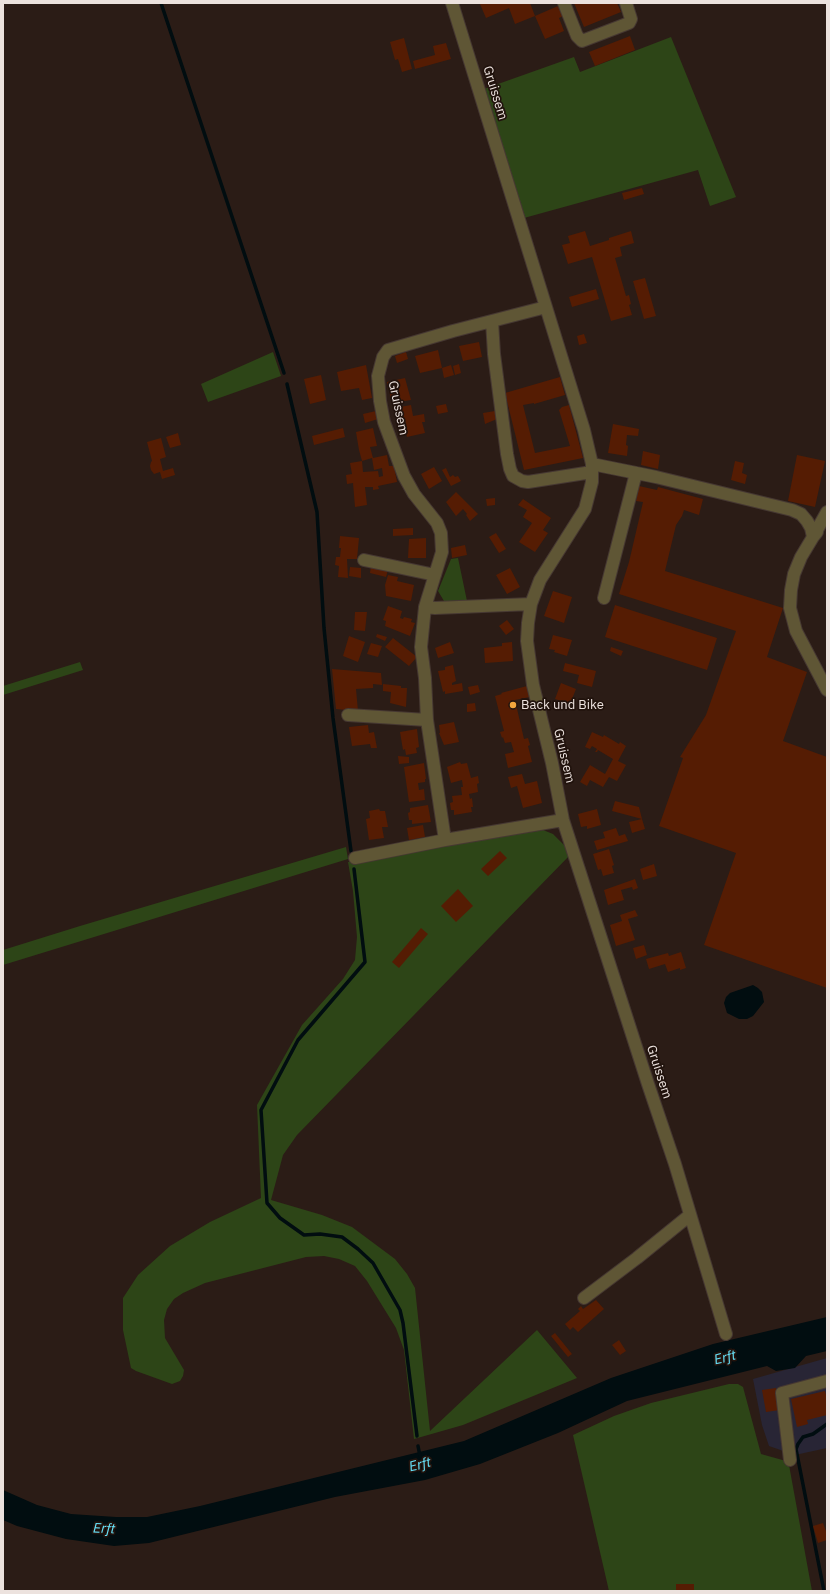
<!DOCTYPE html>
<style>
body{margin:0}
#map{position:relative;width:830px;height:1594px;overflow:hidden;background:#2b1c16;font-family:"IBM Plex Sans",sans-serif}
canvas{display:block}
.frame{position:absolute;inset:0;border:4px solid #ece2de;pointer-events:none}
</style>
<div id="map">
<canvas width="830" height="1594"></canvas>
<div class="frame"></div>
</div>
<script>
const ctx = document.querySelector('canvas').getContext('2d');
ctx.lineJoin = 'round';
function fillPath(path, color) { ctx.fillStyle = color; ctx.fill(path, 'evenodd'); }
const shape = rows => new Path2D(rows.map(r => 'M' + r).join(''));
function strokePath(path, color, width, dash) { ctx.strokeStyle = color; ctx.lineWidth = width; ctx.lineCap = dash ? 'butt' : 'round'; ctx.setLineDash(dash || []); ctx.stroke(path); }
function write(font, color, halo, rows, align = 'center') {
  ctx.font = font + ' "IBM Plex Sans",sans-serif'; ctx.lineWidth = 3.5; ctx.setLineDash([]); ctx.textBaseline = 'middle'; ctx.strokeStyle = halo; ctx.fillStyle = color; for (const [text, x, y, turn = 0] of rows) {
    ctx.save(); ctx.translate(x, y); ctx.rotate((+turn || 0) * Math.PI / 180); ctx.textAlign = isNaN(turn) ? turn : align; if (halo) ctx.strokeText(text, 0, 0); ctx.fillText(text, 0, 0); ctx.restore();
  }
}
fillPath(shape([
 [827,1358,827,1448,795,1455,769,1446,762,1425,753,1379]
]), '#282535');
fillPath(shape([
 [671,37,736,197,710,206,698,170,524,218,484,89,574,57,580,72],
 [273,352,281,376,208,402,201,384],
 [458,558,467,601,444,601,438,591,451,559],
 [80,662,83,670,3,695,3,686],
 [543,830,553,834,565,846,570,855,297,1135,283,1155,271,1200,322,1215,352,1227,395,1259,407,1274,415,1288,430,1431,537,1330,577,1378,463,1425,414,1439,404,1350,396,1328,367,1281,355,1266,339,1259,324,1256,306,1257,205,1283,183,1293,174,1299,167,1309,164,1320,165,1338,184,1370,183,1376,180,1381,172,1384,136,1371,131,1368,123,1330,123,1298,138,1275,170,1246,210,1222,261,1198,257,1105,302,1025,343,979,355,960,357,937,353,891,348,862],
 [346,847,348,859,3,965,3,950,80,926],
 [729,1384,738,1384,743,1387,761,1454,786,1461,789,1465,812,1591,609,1591,573,1435,614,1416,651,1403]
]), '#2d4517');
fillPath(shape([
 [753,985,758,988,762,992,764,1002,753,1016,747,1019,739,1019,727,1013,724,1003,726,997,730,993],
 [827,1317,827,1351,806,1356,795,1368,776,1371,767,1366,627,1401,558,1433,480,1464,425,1480,335,1497,149,1543,114,1546,66,1539,17,1526,3,1520,3,1490,37,1505,71,1514,116,1517,147,1517,200,1506,464,1441,611,1378,713,1344]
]), '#010d10');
strokePath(shape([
 [161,3,284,373],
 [287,384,317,512,324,628,333,718,351,851],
 [354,869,365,962,298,1040,261,1110,267,1203,280,1218,304,1235,320,1234,342,1237,358,1249,373,1263,400,1310,403,1323,417,1436],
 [418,1446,420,1456],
 [824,1591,796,1449,798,1444,803,1437,813,1434,827,1424]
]), '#010d10', 3.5);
fillPath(shape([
 [482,3,530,3,535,16,558,6,563,16,559,18,564,31,545,39,535,16,515,24,509,8,486,18,480,4],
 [574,3,617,3,621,12,584,27],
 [630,36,635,50,595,66,589,52],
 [404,38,412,69,402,72,398,59,395,60,390,42],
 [446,43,451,59,415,69,413,61,435,55,433,46],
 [642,188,644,194,624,200,622,193],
 [585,231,590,246,609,240,609,238,631,231,634,243,620,247,622,256,615,258,626,296,629,295,631,304,629,305,632,315,611,321,592,257,568,264,562,245,570,243,568,236],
 [645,278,656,316,644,319,633,281],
 [596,289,599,299,572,307,569,297],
 [584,334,587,343,579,345,577,336],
 [479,342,482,357,463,361,459,346],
 [438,350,442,368,420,373,415,356],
 [406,352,408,359,397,363,395,356],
 [459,364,461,373,455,375,453,366],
 [366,365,372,398,362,400,359,388,341,391,337,372],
 [451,365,454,375,444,378,442,368],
 [321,375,326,400,310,404,304,379],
 [560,377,565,395,534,404,534,403,523,405,535,453,570,446,559,410,562,407,569,405,583,458,524,470,505,393],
 [405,378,411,400,392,403,387,382],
 [446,404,448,412,438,414,436,406],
 [411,405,413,416,424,414,425,422,422,422,425,433,407,437,404,425,406,424,405,419,402,420,400,407],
 [376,411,378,419,365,423,363,414],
 [495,411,497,419,485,424,483,413],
 [613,424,639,429,638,436,627,435,626,445,628,446,627,456,608,453],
 [343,428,345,437,314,445,312,436],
 [373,428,377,446,370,447,373,458,387,455,389,466,394,466,397,482,378,486,379,489,373,490,373,487,365,487,367,505,355,507,353,483,347,484,346,475,352,474,350,463,362,461,363,472,378,471,379,477,383,476,382,468,374,470,372,458,362,461,359,450,356,432],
 [178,433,181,445,170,448,166,437],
 [161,438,166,457,160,459,163,471,173,468,175,475,162,479,160,472,154,474,151,470,150,466,151,462,152,461,147,442],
 [643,451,660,455,658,469,641,465],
 [797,455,825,461,815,507,788,501],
 [735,461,744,463,742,473,747,475,745,484,731,480],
 [434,467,442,481,429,489,421,474],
 [446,468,450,477,453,475,455,477,458,476,461,481,451,486,442,470],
 [639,486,657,490,658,487,703,499,699,515,684,510,682,516,676,525,665,571,783,608,767,657,807,672,783,741,827,757,827,988,704,945,736,853,659,826,683,758,680,757,706,715,736,631,619,594,629,562,643,502,636,501],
 [456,492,478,514,470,521,466,515,467,514,463,509,456,516,446,502],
 [495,498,495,505,487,506,486,499],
 [523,499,551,518,543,530,548,533,535,552,519,542,532,523,523,517,527,510,518,505],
 [413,528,413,535,393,536,393,529],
 [496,533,506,549,499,553,489,537],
 [340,536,359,538,357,559,347,559,348,578,338,577,339,566,335,565,336,557,340,557,341,548,339,548],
 [426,538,426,558,408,558,409,539],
 [465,545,467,555,452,558,451,548],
 [371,566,388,570,386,577,370,573],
 [350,567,361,568,361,578,349,576],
 [510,568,520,587,507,594,496,575],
 [388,575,398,577,397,581,414,585,411,601,386,596,385,585],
 [553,591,572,597,564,623,544,616],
 [615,605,717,638,707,670,605,637],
 [388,606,402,611,400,618,403,619,404,617,412,619,411,622,415,623,410,636,385,626,386,621,383,620],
 [355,612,367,612,365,631,354,630],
 [507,620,514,629,506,635,499,626],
 [377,634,387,637,385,641,376,637],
 [553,635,572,640,567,656,554,652,555,650,549,649],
 [349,636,365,642,358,662,343,656],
 [393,638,417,657,409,666,385,647],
 [450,642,454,653,438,658,435,648],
 [512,642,513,661,485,663,484,648,502,646,502,643],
 [371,643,382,646,378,657,367,654],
 [611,647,623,651,621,656,610,651],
 [565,663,596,671,592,687,577,683,579,675,563,671],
 [453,665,456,681,452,683,452,685,462,683,463,691,445,694,445,691,443,692,438,671,445,670,445,667],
 [332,669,381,673,382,685,373,684,373,688,356,689,358,711,336,709],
 [561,683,576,689,570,704,555,699],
 [383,684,401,686,401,688,407,688,406,707,390,703,391,692,383,691],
 [478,685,480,692,470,695,468,687],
 [527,686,530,697,515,700,524,739,528,738,530,745,528,746,532,762,508,768,505,754,514,752,511,742,505,743,503,737,502,738,500,732,504,731,495,696,502,694,501,693],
 [475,703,476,711,467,712,467,704],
 [454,722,459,742,444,745,439,733,440,733,439,725],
 [368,725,369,733,374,732,377,748,371,748,370,744,352,746,349,727],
 [417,729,419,747,416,748,417,753,406,755,405,749,403,750,400,732],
 [592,732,603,737,604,735,619,744,620,742,626,746,618,761,626,765,617,781,609,777,603,787,590,780,587,786,580,782,590,765,605,774,613,759,598,750,597,752,595,752,597,749,592,746,590,749,585,747],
 [398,756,409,757,409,763,399,764],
 [460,762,461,764,467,763,471,778,478,776,479,783,477,784,478,792,469,794,470,799,472,798,473,807,471,807,472,812,454,815,454,810,451,810,450,803,453,802,452,796,462,795,461,787,463,787,462,780,451,783,447,767],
 [424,763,426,779,425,779,425,782,418,783,419,790,424,789,425,800,409,802,404,767],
 [522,774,525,784,537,781,542,803,523,808,517,786,511,788,508,777],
 [615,801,639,807,642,819,612,811],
 [428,805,431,822,412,824,412,820,409,820,408,813,410,812,410,808],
 [379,809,380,811,385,811,388,827,382,827,384,838,369,840,366,819,370,818,369,811],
 [597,809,601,825,587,829,587,826,581,827,578,814],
 [642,819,645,829,632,833,629,822],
 [423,825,425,837,409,840,407,828],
 [616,828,619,836,625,834,628,841,597,850,594,841,605,838,603,832],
 [609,849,614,865,612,866,614,873,603,876,601,869,598,870,593,854],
 [500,851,507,858,488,876,481,869],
 [654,864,657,876,643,880,640,869],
 [635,879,638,888,633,890,632,887,621,890,624,900,608,905,604,890],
 [458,889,473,906,456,922,441,906],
 [635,910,638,916,628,919,635,940,616,946,610,925,622,921,620,915],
 [421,928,428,934,399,968,392,962],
 [644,945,647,955,636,959,633,948],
 [681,952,686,968,680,970,680,968,668,972,665,964,649,969,646,959,668,953,669,956],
 [596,1300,604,1309,578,1332,573,1327,570,1330,565,1324,580,1311,578,1309,581,1306,583,1309],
 [555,1333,572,1354,568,1357,551,1336],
 [619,1340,626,1351,620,1355,612,1345],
 [776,1388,780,1410,766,1412,762,1390],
 [825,1391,827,1399,827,1415,807,1420,808,1424,797,1427,791,1399],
 [823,1523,827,1534,827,1540,818,1543,813,1526],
 [676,1584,694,1584,694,1591,676,1591]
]), '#551c03');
const minor = shape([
 [452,3,584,430,592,464,592,482,585,509,540,580,531,604,528,623,527,641,533,685,552,763,563,820,648,1084,675,1164,726,1334],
 [564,3,577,36,582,41,629,23,631,19,626,3],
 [492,321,494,354,507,454,510,469,513,476,522,481,528,482,592,472],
 [592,464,656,477,792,510,801,514,807,521,811,528,813,537,827,512],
 [817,532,813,537,801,557,794,574,791,590,790,608,796,631,827,690],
 [364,560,435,575],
 [604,598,636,473],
 [425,607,435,608,531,604],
 [348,715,427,720],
 [445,840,427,720,425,678,421,647,425,607,442,552,441,533,437,523,414,494,404,476,384,422,380,401,378,376,383,357,388,350,453,331,546,307],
 [355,858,445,840,563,820],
 [584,1298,637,1258,690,1215],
 [790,1460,782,1393,827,1381]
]);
strokePath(minor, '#463832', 14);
strokePath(minor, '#5f5635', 12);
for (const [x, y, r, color] of [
 [513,705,4,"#f0a63e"]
]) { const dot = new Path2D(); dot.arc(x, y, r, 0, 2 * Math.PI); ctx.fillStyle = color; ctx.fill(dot); strokePath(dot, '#21130d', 1.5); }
write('13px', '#ece2de', '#21130d', [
 ["Gruissem",495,93,73],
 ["Gruissem",398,408,78],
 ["Gruissem",564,756,77],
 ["Gruissem",659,1072,72]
]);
write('13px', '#ece2de', '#21130d', [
 ["Back und Bike",521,705]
], 'left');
write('italic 14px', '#67e3fb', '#21130d', [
 ["Erft",725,1358,-14],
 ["Erft",420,1465,-14],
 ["Erft",104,1529,3]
]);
</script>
